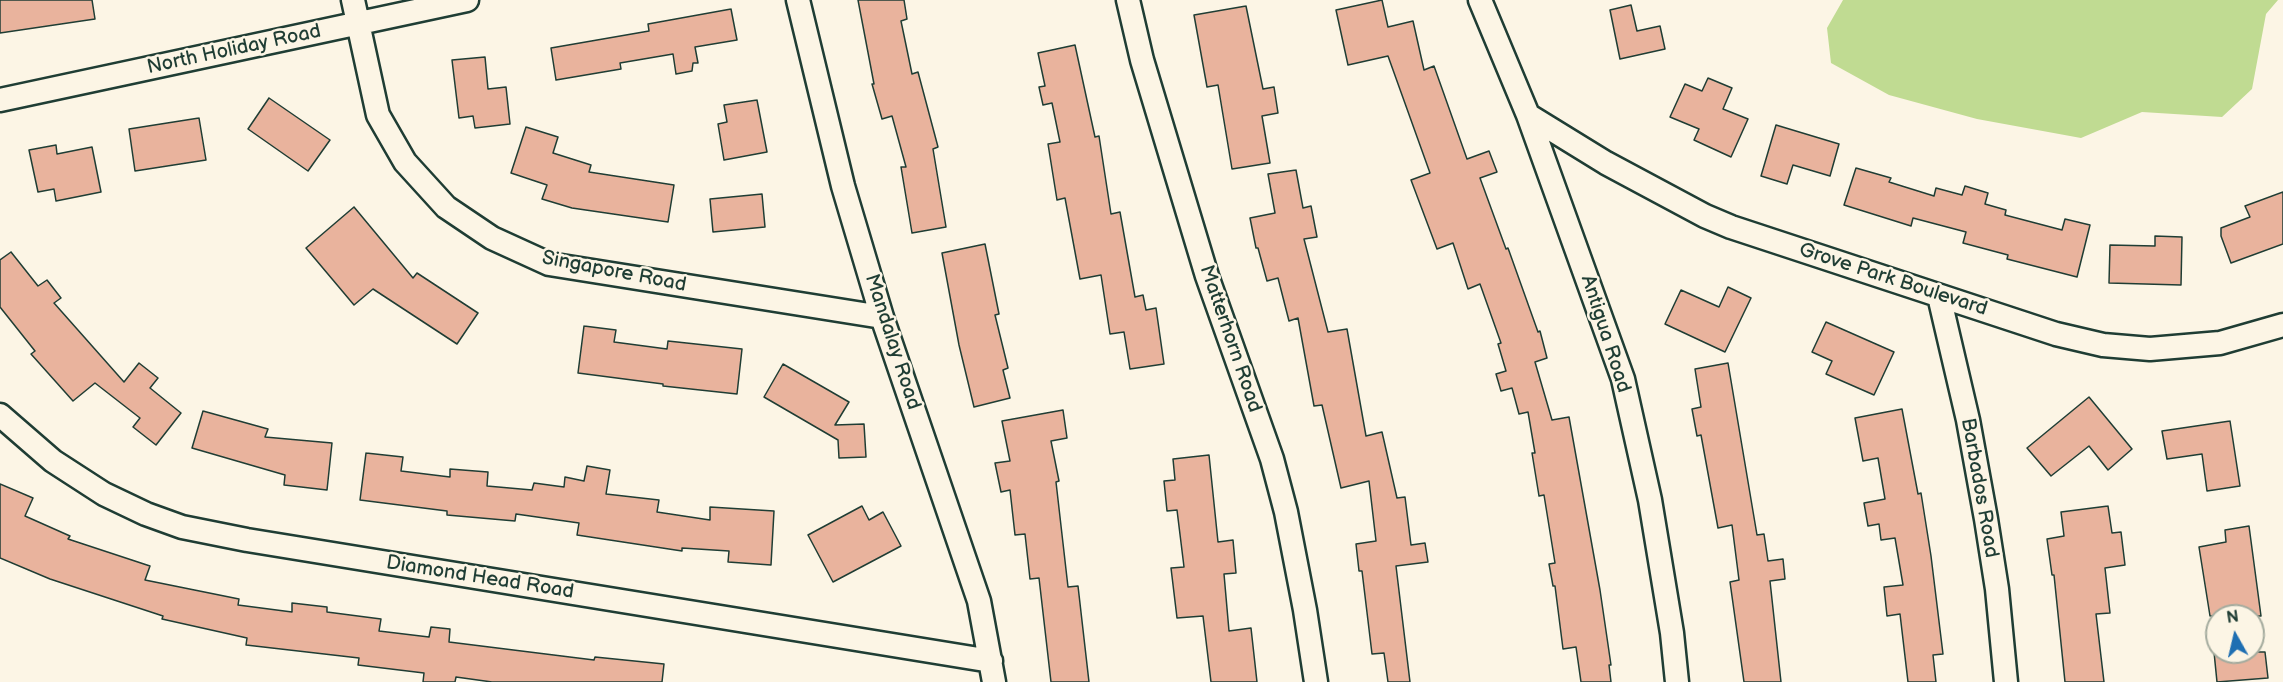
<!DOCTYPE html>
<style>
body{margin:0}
#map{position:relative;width:2283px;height:682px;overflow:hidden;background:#fcf5e5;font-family:"Balsamiq Sans",sans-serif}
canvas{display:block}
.north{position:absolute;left:2205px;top:604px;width:60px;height:60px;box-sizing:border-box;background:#fcf5e5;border:2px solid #a4ab9e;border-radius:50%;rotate:352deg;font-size:16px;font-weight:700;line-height:24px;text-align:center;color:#1f3d34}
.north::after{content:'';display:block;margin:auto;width:21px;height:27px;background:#1f6fb2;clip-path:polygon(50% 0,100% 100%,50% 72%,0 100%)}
</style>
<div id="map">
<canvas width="2283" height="682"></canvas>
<div class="north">N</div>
</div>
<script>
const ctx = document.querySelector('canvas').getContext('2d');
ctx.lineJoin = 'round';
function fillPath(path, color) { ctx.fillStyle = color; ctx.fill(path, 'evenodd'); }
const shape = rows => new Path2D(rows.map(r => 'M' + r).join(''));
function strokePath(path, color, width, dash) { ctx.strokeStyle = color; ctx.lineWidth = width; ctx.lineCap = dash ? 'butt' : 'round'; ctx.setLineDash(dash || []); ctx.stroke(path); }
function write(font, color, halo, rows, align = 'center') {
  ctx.font = font + ' "Balsamiq Sans",sans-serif'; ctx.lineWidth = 5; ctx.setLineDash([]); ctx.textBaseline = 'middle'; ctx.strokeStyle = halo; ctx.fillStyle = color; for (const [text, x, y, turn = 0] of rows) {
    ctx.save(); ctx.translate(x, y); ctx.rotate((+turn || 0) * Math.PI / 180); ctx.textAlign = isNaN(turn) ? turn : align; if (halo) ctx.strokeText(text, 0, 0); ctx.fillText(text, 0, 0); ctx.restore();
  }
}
fillPath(shape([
 [1843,0,2278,0,2266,14,2252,89,2222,117,2142,112,2081,138,1977,119,1889,95,1831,63,1827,28]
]), '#c0db92');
const building = shape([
 [0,0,92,0,95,19,0,33,0,0],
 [858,0,904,0,907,19,901,21,912,74,918,72,938,147,933,149,946,227,912,233,901,167,906,167,892,116,882,119,872,84,874,84,858,0],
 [1382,0,1388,27,1413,21,1424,70,1434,66,1467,159,1489,151,1497,172,1480,178,1506,249,1508,248,1538,332,1540,331,1547,358,1535,362,1552,420,1569,417,1600,590,1611,665,1609,665,1611,682,1581,682,1576,647,1563,649,1555,586,1553,586,1549,564,1555,563,1544,495,1539,496,1532,453,1535,453,1528,412,1519,414,1512,388,1501,391,1496,374,1506,371,1498,344,1501,343,1480,284,1468,289,1453,243,1437,249,1411,180,1430,173,1388,56,1348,65,1336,10,1382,0],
 [1631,5,1637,31,1660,26,1665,49,1620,59,1610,10,1631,5],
 [1246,6,1263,89,1274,87,1278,113,1262,116,1270,163,1232,169,1218,85,1207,87,1194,15,1246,6],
 [731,9,737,40,695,47,698,63,693,63,692,71,676,74,673,54,620,63,621,69,556,80,551,48,649,31,648,24,731,9],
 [1075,45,1095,137,1099,136,1111,214,1120,212,1135,297,1143,295,1146,310,1156,308,1164,364,1130,369,1124,332,1110,334,1101,275,1080,279,1065,198,1057,200,1048,144,1060,142,1052,103,1043,105,1039,87,1045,86,1038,53,1075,45],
 [485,57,488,89,506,87,510,124,475,128,473,116,459,118,452,60,485,57],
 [1708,78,1732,88,1723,109,1748,119,1731,157,1694,140,1699,129,1670,117,1685,84,1702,91,1708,78],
 [269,98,330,140,308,171,248,129,269,98],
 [757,100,767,152,724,160,718,124,727,122,724,105,757,100],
 [199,118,206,160,135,171,129,129,199,118],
 [1776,125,1839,144,1830,176,1793,165,1787,184,1761,176,1776,125],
 [526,127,558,137,553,153,591,165,589,172,674,185,668,222,572,208,542,199,547,185,511,173,526,127],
 [56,145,57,154,92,147,101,192,56,201,54,189,38,192,29,150,56,145],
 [1856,168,1891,178,1889,182,1934,196,1936,188,1962,195,1965,186,1988,193,1985,204,2006,210,2005,215,2062,230,2065,219,2090,225,2077,277,2007,259,2008,255,1963,243,1966,232,1913,218,1911,226,1844,205,1856,168],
 [1296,170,1303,208,1311,206,1317,237,1304,239,1328,332,1347,329,1366,436,1382,432,1397,498,1405,497,1411,545,1425,543,1428,562,1396,566,1410,682,1388,682,1384,653,1372,654,1362,571,1359,571,1356,544,1376,541,1369,481,1341,488,1322,405,1314,406,1298,318,1289,321,1278,278,1267,281,1258,248,1256,248,1250,218,1275,213,1268,174,1296,170],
 [2283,192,2283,244,2231,263,2221,236,2221,228,2250,217,2245,206,2283,192],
 [762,194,765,227,713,232,710,199,762,194],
 [354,207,413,278,417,273,478,313,457,344,373,289,354,305,306,248,354,207],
 [2155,236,2182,237,2181,285,2109,283,2110,245,2155,246,2155,236],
 [985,244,999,314,995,315,1008,368,1003,370,1010,398,974,407,959,345,942,253,985,244],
 [11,252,38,286,47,280,61,298,54,303,124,382,139,363,158,378,150,388,181,413,156,445,133,427,140,418,95,383,73,401,31,354,35,351,0,307,0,260,11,252],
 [1728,287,1751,298,1725,352,1665,324,1681,290,1719,307,1728,287],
 [1826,322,1894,352,1874,395,1826,374,1832,361,1812,352,1826,322],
 [584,326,616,330,614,342,667,349,668,341,742,349,737,394,663,386,663,384,578,373,584,326],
 [1728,363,1757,535,1764,534,1768,561,1783,559,1785,579,1770,581,1781,682,1744,682,1730,582,1739,580,1732,525,1718,528,1701,435,1697,436,1692,409,1701,407,1695,369,1728,363],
 [783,364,849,402,835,425,864,424,866,457,839,458,838,440,764,397,783,364],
 [2089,397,2132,449,2108,470,2089,446,2051,476,2027,448,2089,397],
 [1902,409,1918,494,1921,493,1931,556,1943,654,1933,655,1936,682,1908,682,1900,614,1887,616,1884,587,1903,585,1895,538,1881,540,1879,524,1868,526,1864,503,1885,499,1878,458,1863,461,1855,418,1902,409],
 [1063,410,1067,438,1051,441,1059,481,1056,482,1068,587,1078,586,1089,682,1051,682,1039,578,1030,579,1025,534,1015,535,1010,490,1001,492,995,463,1010,461,1002,421,1063,410],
 [203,411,268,429,265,437,332,443,327,490,284,485,285,475,192,448,203,411],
 [2230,421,2240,486,2207,491,2202,454,2167,459,2162,431,2230,421],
 [366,453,403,457,401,471,450,477,450,469,488,472,487,486,532,490,534,483,564,487,565,477,584,481,587,466,610,470,606,494,659,500,657,512,710,520,710,507,774,511,771,565,728,562,729,551,682,548,682,551,577,535,579,523,516,514,515,521,447,515,447,511,360,500,366,453],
 [1209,455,1218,542,1233,540,1236,573,1224,574,1229,631,1251,628,1257,682,1211,682,1203,616,1177,618,1171,568,1184,567,1177,510,1167,511,1164,481,1175,480,1173,459,1209,455],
 [0,484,33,498,25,516,70,536,68,539,150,566,145,580,239,599,238,605,292,612,292,603,327,607,327,612,381,619,379,631,429,637,431,627,450,629,449,642,594,660,595,657,664,664,662,682,492,682,456,677,455,682,423,682,424,673,358,665,359,658,246,645,247,638,162,619,163,616,50,579,0,558,0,484],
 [862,506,869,520,883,512,901,546,833,582,808,535,862,506],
 [2108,506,2112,533,2121,532,2125,565,2105,568,2110,613,2096,614,2104,682,2065,682,2054,575,2052,575,2047,539,2064,536,2061,512,2108,506],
 [2249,526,2261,616,2210,616,2199,547,2226,542,2225,530,2249,526],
 [2214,652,2265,652,2268,678,2217,682,2214,652]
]);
fillPath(building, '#e9b39d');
strokePath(building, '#1f3d34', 1.5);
const street = shape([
 [353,0,378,115,405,162,446,207,492,238,549,264,882,317],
 [798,0,843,186,882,317,979,601,994,682],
 [1128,0,1142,60,1207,276,1272,459,1286,512,1305,610,1316,682],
 [1480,0,1528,115,1623,379,1650,500,1672,633,1677,682],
 [0,100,467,0],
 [1528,115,1606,163,1705,216,1731,227,2056,334,2103,345,2150,349,2220,343,2283,325],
 [1939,296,1968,420,1986,519,1997,589,2006,682],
 [0,415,53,461,104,494,146,514,182,527,247,540,991,661]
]);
strokePath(street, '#1f3d34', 27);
strokePath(street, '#fcf5e5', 22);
write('20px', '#1f3d34', '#fcf5e5', [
 ["North Holiday Road",234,50,-12],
 ["Singapore Road",614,272,11],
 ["Grove Park Boulevard",1893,280,18],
 ["Antigua Road",1605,334,72],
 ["Matterhorn Road",1230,339,71],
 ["Mandalay Road",892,342,72],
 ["Barbados Road",1979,488,80],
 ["Diamond Head Road",480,578,9]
]);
</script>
